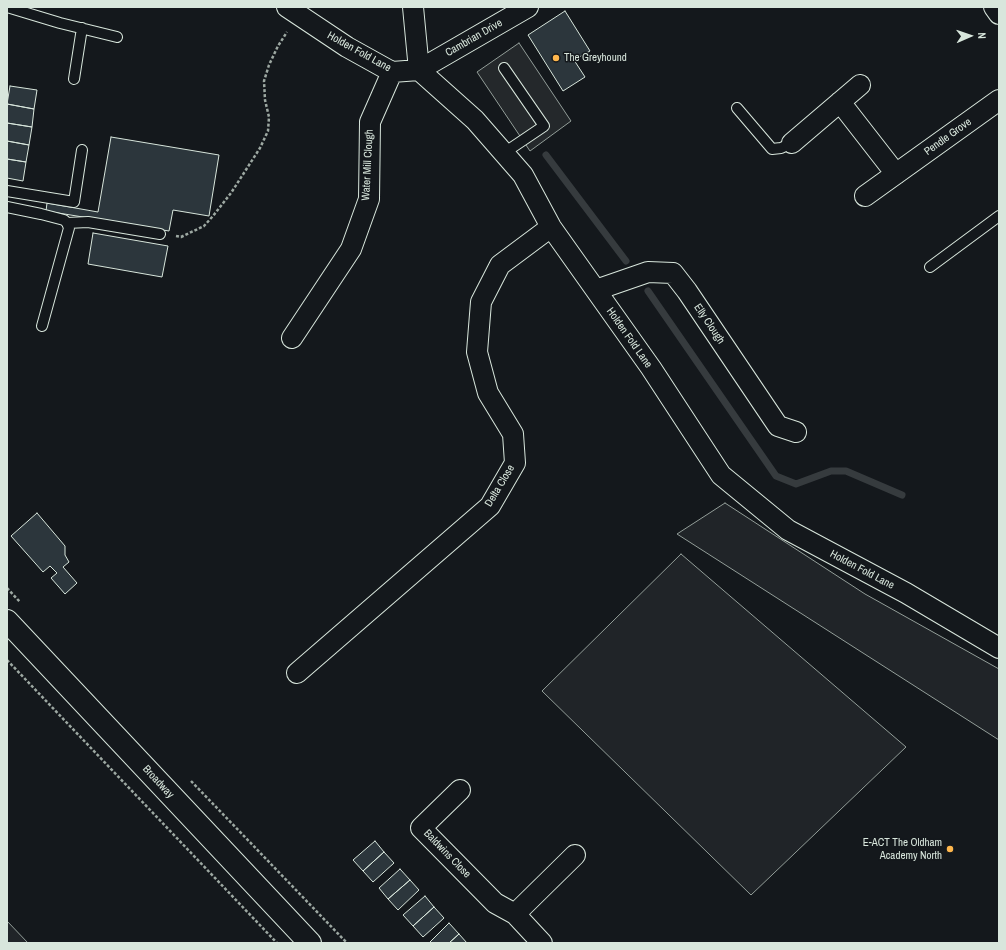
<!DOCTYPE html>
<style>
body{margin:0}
#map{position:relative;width:1006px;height:950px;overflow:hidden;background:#14181c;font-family:"Archivo Narrow",sans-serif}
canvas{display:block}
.frame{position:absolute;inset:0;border:8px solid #d8e6dc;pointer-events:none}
.north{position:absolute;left:950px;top:16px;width:40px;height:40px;-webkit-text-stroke:3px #14181c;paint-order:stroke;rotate:88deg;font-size:11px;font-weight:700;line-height:16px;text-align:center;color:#d8e6dc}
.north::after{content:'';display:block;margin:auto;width:14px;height:18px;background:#d8e6dc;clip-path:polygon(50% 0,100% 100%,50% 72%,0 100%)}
</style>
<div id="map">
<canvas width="1006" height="950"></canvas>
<div class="frame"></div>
<div class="north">N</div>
</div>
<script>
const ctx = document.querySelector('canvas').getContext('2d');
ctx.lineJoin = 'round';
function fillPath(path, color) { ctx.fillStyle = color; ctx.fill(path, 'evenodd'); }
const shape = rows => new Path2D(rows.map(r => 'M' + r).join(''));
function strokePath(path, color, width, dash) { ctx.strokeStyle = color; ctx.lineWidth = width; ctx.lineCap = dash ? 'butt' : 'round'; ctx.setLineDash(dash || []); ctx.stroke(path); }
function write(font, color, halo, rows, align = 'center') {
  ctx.font = font + ' "Archivo Narrow",sans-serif'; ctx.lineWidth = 3; ctx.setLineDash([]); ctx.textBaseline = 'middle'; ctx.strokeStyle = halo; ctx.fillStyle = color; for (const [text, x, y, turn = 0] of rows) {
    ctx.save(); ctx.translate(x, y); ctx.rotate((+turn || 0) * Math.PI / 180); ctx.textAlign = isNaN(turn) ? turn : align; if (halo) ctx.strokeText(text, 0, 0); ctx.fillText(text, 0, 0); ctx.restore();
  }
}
const green = shape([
 [725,503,865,594,999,669,999,740,677,534,725,503],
 [681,554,906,747,751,895,542,691,681,554],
 [7,921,28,943,7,943,7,921]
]);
fillPath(green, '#202428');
strokePath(green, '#939e99', 1);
const parking = shape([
 [519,43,571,121,530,151,477,72,519,43]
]);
fillPath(parking, '#24282b');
strokePath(parking, '#939e99', 1);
strokePath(shape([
 [546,155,626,261],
 [648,291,776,476,796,484,831,471,846,471,902,495]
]), '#363b3e', 7);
const building = shape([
 [565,11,590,51,574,60,585,77,563,91,528,35,565,11],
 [10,86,37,90,34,109,7,104,10,86],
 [7,104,34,109,32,127,7,123,7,104],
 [7,123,32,127,29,145,7,141,7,123],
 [111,137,219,155,209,216,173,210,169,231,46,211,47,203,98,212,111,137],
 [7,141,29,145,26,162,7,159,7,141],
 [7,159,26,162,23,181,7,178,7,159],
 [93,233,168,246,162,277,88,264,93,233],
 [37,513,65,546,65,555,69,562,63,567,77,583,65,594,51,578,57,573,50,566,43,572,11,536,37,513],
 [375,841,384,852,363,871,353,860,375,841],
 [384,852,394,863,373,882,363,871,384,852],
 [400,869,410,880,388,899,379,888,400,869],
 [410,880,419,890,398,910,388,899,410,880],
 [425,896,434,907,413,926,403,915,425,896],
 [434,907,444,918,423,937,413,926,434,907],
 [449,923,459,934,449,943,429,943,449,923],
 [459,934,467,943,449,943,459,934]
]);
fillPath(building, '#2c363c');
strokePath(building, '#d8e6dc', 1);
const service = shape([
 [7,7,60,23,117,37],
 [504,68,544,126,504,153],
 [74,79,82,28],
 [737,108,772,149,781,148,792,143],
 [7,191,74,202,82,150],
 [7,207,41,214,64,220,67,223,69,228,42,326],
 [67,223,88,222,160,234],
 [930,267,999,216]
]);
const minor = shape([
 [287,7,347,47,392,72,419,70,475,120,523,175,551,227,651,368,721,475,788,530,906,593,999,648],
 [413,7,419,70],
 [994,7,999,14],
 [419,70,528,7],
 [840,102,896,174],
 [792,143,860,85],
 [865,196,999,100],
 [596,290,648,272,673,273,687,291,778,426,796,432],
 [292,338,351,249,369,199,370,122,392,72],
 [297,673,490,506,515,463,513,434,488,393,477,352,481,302,500,265,551,227],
 [460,790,421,828,495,903,515,914,542,943],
 [515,914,575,855]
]);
const primary = shape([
 [7,621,310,943]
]);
strokePath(service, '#d8e6dc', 12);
strokePath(minor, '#d8e6dc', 22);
strokePath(primary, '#d8e6dc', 24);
strokePath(shape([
 [176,236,181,237,204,226,213,216,231,193,260,148,268,131,269,117,265,100,264,81,269,65,278,46,287,32],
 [7,588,20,602],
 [7,660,277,943],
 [191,781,347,943]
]), '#9da8a2', 2.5, [3, 2]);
strokePath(service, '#14181c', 10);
strokePath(minor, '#14181c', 20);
strokePath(primary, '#14181c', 22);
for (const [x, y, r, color] of [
 [556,58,4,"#ffb74d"],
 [950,849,4,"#ffb74d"]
]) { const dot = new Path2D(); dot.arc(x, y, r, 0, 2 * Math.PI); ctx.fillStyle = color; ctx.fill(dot); strokePath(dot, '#14181c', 1.5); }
write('11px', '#d8e6dc', '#14181c', [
 ["Cambrian Drive",474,38,-30],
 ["Holden Fold Lane",359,52,29],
 ["Pendle Grove",948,137,-36],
 ["Water Mill Clough",368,165,-87],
 ["Elly Clough",709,324,56],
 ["Holden Fold Lane",629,338,55],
 ["Delta Close",500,486,-59],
 ["Holden Fold Lane",862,570,28],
 ["Broadway",158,782,47],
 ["Baldwins Close",447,854,46]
]);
write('11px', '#d8e6dc', '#14181c', [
 ["The Greyhound",564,58],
 ["E-ACT The Oldham",942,843,"right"],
 ["Academy North",942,856,"right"]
], 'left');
</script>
